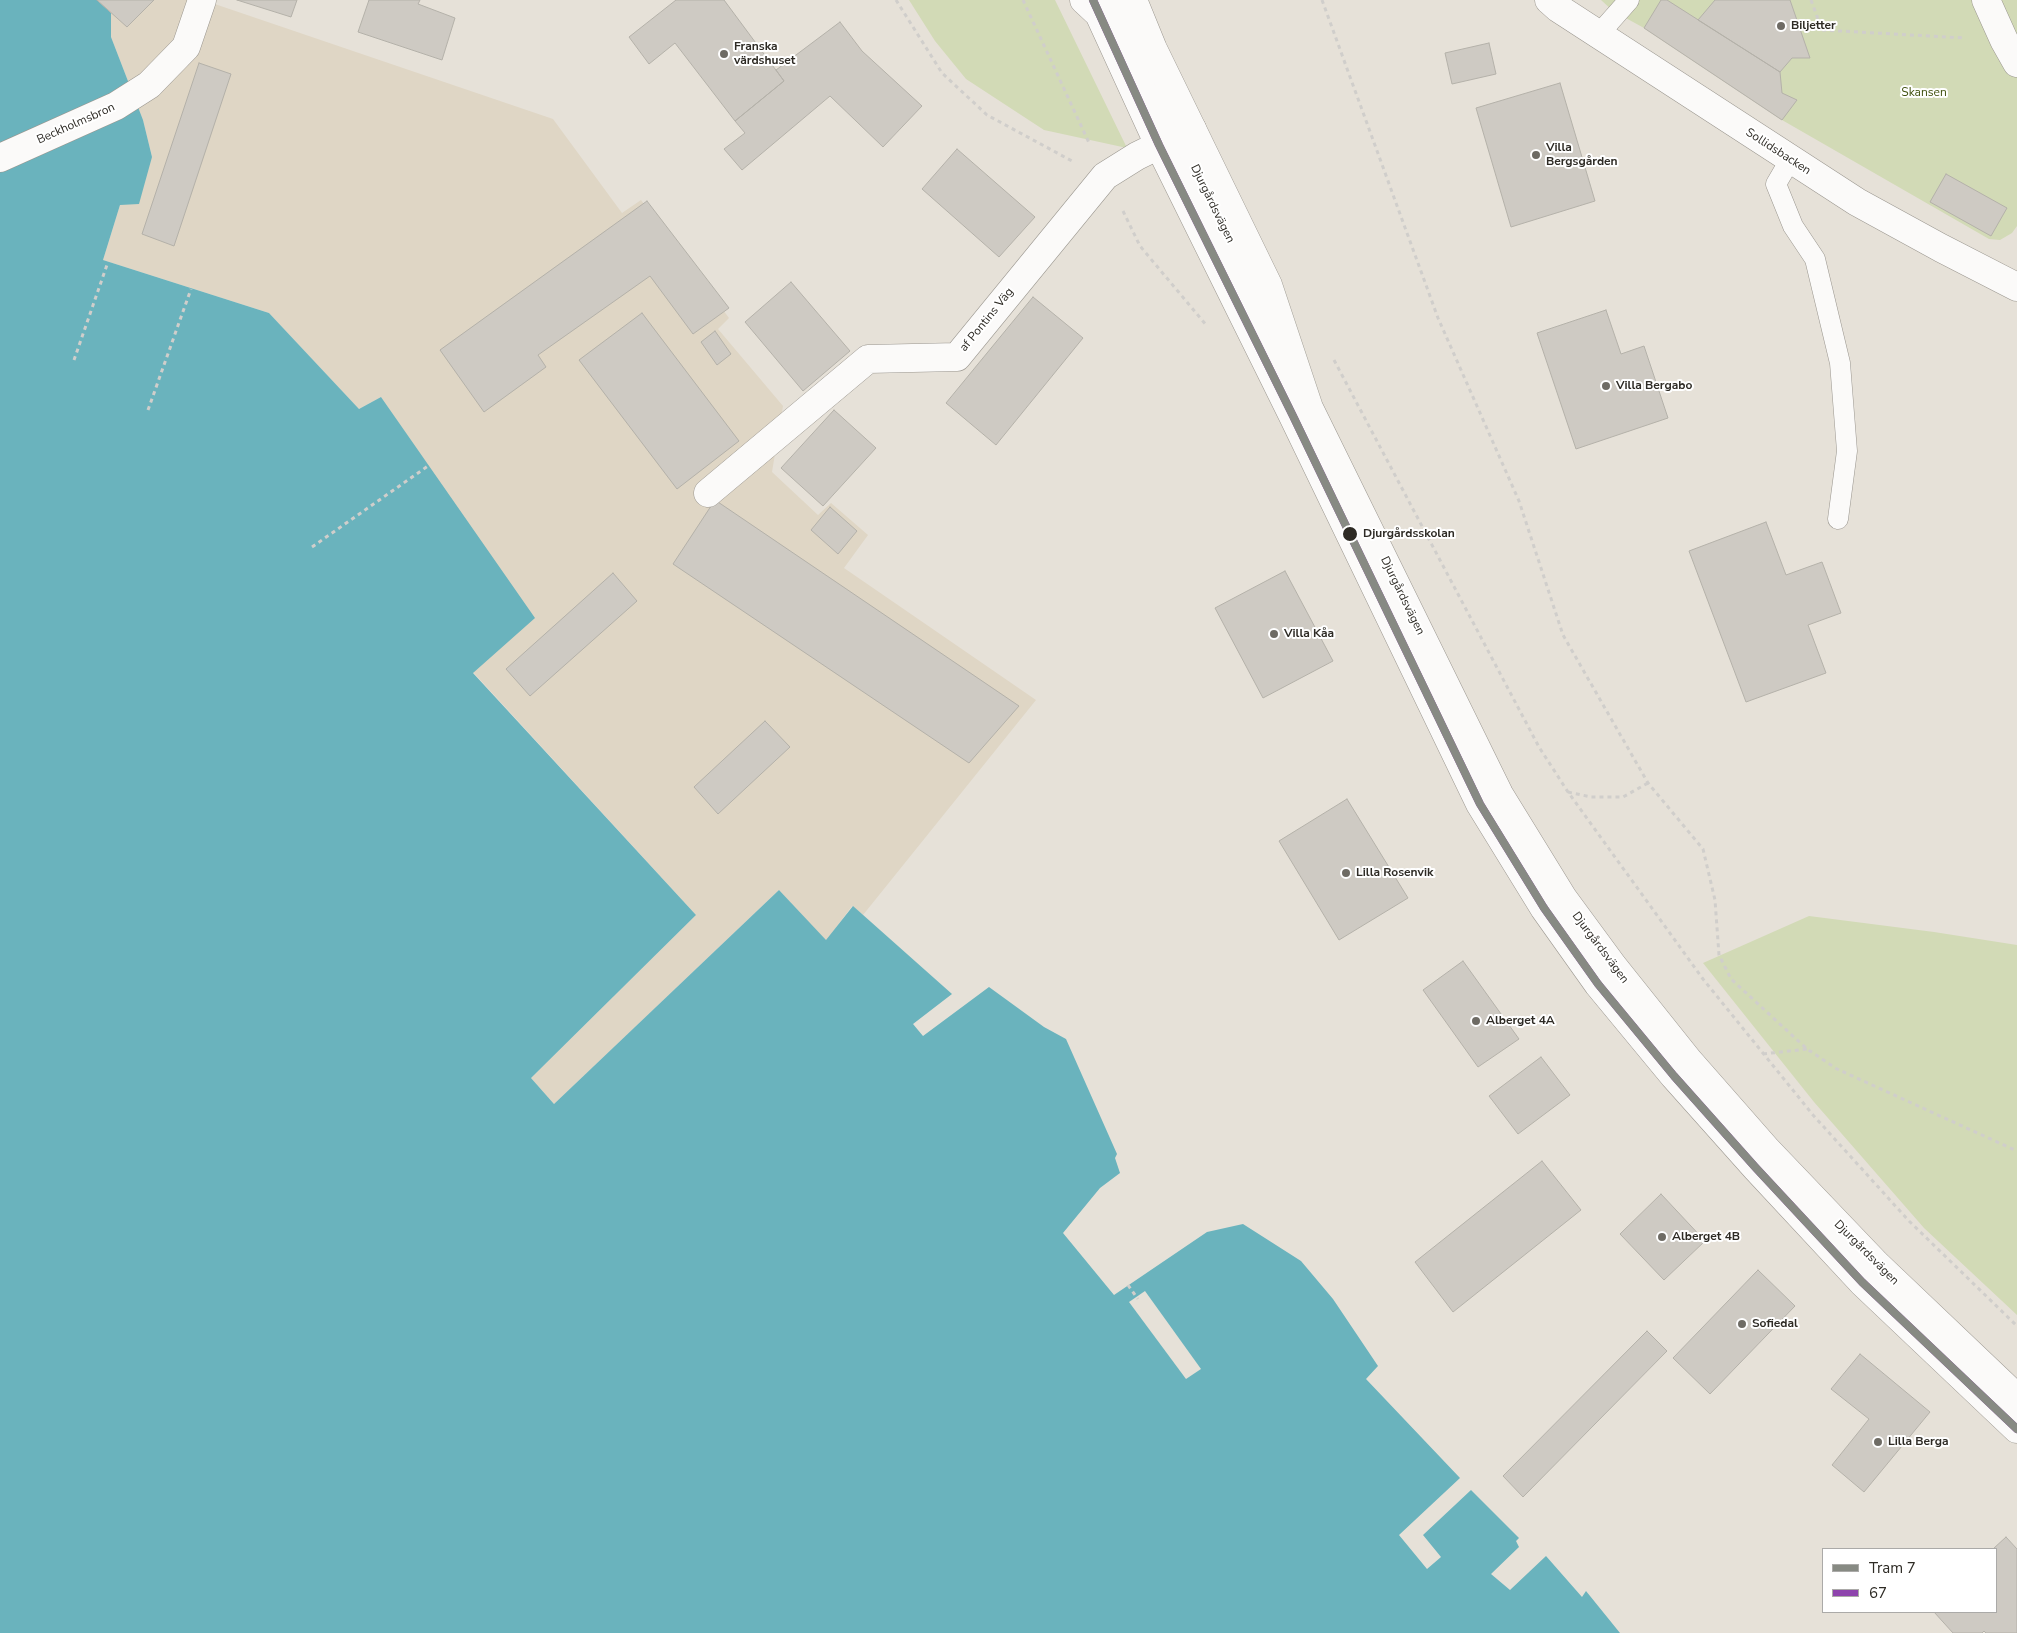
<!DOCTYPE html>
<meta charset="utf-8">
<style>
body{margin:0}
#map{position:relative;width:2017px;height:1633px;overflow:hidden;background:#e6e1d8;font-family:"Nunito Sans",sans-serif}
canvas{display:block}
.legend{position:absolute;left:1822px;top:1548px;width:175px;height:65px;box-sizing:border-box;background:#fff;border:1px solid #abaaa8;margin:0;padding:6px 9px;list-style:none;font-size:15px;color:#2e2b25}
.legend li{display:flex;align-items:center;gap:10px;height:25px}
.legend b{width:25px;border:1px solid #abaaa8}
</style>
<div id="map">
<canvas width="2017" height="1633"></canvas>
<ul class="legend">
<li><b style="height:6px;background:#878a83"></b>Tram 7</li>
<li><b style="height:6px;background:#8e44ad"></b>67</li>
</ul>
</div>
<script>
const ctx = document.querySelector('canvas').getContext('2d');
ctx.lineJoin = 'round';
function fillPath(path, color) { ctx.fillStyle = color; ctx.fill(path, 'evenodd'); }
const shape = rows => new Path2D(rows.map(r => 'M' + r).join(''));
function strokePath(path, color, width, dash) { ctx.strokeStyle = color; ctx.lineWidth = width; ctx.lineCap = dash ? 'butt' : 'round'; ctx.setLineDash(dash || []); ctx.stroke(path); }
function write(font, color, halo, rows, align = 'center') {
  ctx.font = font + ' "Nunito Sans",sans-serif'; ctx.lineWidth = 4; ctx.setLineDash([]); ctx.textBaseline = 'middle'; ctx.strokeStyle = halo; ctx.fillStyle = color; for (const [text, x, y, turn = 0] of rows) {
    ctx.save(); ctx.translate(x, y); ctx.rotate((+turn || 0) * Math.PI / 180); ctx.textAlign = isNaN(turn) ? turn : align; if (halo) ctx.strokeText(text, 0, 0); ctx.fillText(text, 0, 0); ctx.restore();
  }
}
fillPath(shape([
 [97,0,203,0,553,119,622,213,641,200,729,318,718,329,783,406,772,472,818,515,831,503,868,535,844,568,1036,700,863,915,852,906,826,941,779,890,554,1104,531,1078,696,915,473,672,428,466,381,397,359,409,269,313,103,260,120,205,152,157,143,120,111,37,111,14]
]), '#dfd6c5');
fillPath(shape([
 [909,0,1055,0,1127,148,1044,130,966,79,935,41],
 [1601,0,2017,0,2017,226,2012,233,2000,240,1989,239,1782,120,1644,28,1613,11],
 [1809,916,1934,932,2017,945,2017,1315,1924,1228,1814,1102,1703,963]
]), '#d2dab6');
fillPath(shape([
 [0,0,97,0,111,13,111,37,143,120,152,157,139,204,120,205,103,260,269,313,359,409,381,397,535,618,473,673,696,915,531,1078,554,1104,779,890,826,940,853,906,952,994,913,1024,923,1036,989,987,1044,1027,1066,1039,1117,1154,1115,1158,1120,1173,1100,1188,1063,1233,1114,1295,1207,1232,1243,1224,1301,1261,1333,1299,1378,1366,1366,1379,1460,1478,1399,1535,1427,1569,1441,1557,1423,1535,1471,1490,1519,1538,1516,1541,1519,1547,1491,1574,1510,1590,1546,1556,1582,1597,1586,1591,1620,1633,0,1633]
]), '#6ab3bd');
fillPath(shape([
 [1145,1291,1201,1369,1186,1379,1129,1302]
]), '#e6e1d8');
const building = shape([
 [97,0,154,0,127,27,97,0],
 [237,0,297,0,291,17,237,0],
 [369,0,420,0,418,4,455,18,442,60,358,32,369,0],
 [676,0,724,0,784,81,735,121,675,43,649,64,629,37,676,0],
 [1661,0,1667,0,1780,72,1782,93,1797,100,1782,120,1644,28,1661,0],
 [1715,0,1790,0,1810,58,1792,58,1780,72,1698,20,1715,0],
 [840,22,862,51,922,106,883,147,830,96,742,170,724,149,745,133,735,121,784,81,776,70,840,22],
 [1489,43,1496,74,1452,84,1445,53,1489,43],
 [199,63,231,74,174,246,142,234,199,63],
 [1560,83,1595,201,1511,227,1476,108,1560,83],
 [957,149,1035,217,999,257,922,189,957,149],
 [1946,174,2007,208,1991,236,1930,202,1946,174],
 [647,201,729,308,693,334,650,276,538,355,546,367,484,412,440,350,647,201],
 [791,282,850,351,803,391,745,322,791,282],
 [1033,297,1083,338,996,445,946,403,1033,297],
 [1606,310,1621,354,1644,346,1668,418,1576,449,1537,333,1606,310],
 [642,313,739,441,677,489,579,360,642,313],
 [715,331,731,354,717,365,701,342,715,331],
 [834,410,876,448,823,506,781,468,834,410],
 [715,500,1019,706,969,763,673,564,715,500],
 [830,507,857,531,838,554,811,530,830,507],
 [1766,522,1786,575,1822,562,1841,613,1808,625,1826,673,1746,702,1689,551,1766,522],
 [1285,571,1333,661,1263,698,1215,608,1285,571],
 [613,573,637,601,530,696,506,669,613,573],
 [765,721,790,747,718,814,694,787,765,721],
 [1347,799,1408,898,1339,940,1279,841,1347,799],
 [1463,961,1519,1039,1478,1067,1423,990,1463,961],
 [1541,1057,1570,1095,1518,1134,1489,1096,1541,1057],
 [1542,1161,1581,1210,1453,1312,1415,1262,1542,1161],
 [1661,1194,1705,1241,1664,1280,1620,1234,1661,1194],
 [1758,1270,1795,1306,1710,1394,1673,1358,1758,1270],
 [1647,1331,1667,1351,1523,1497,1503,1476,1647,1331],
 [1860,1354,1930,1412,1864,1492,1832,1465,1869,1419,1831,1389,1860,1354],
 [2006,1537,2017,1549,2017,1633,1986,1633,1984,1631,1982,1633,1953,1633,1934,1612,1996,1612,1996,1549,1993,1549,2006,1537]
]);
fillPath(building, '#cecac3');
strokePath(building, '#b4b1a9', 1);
const service = shape([
 [1598,35,1629,0],
 [1790,160,1776,184,1793,226,1815,259,1840,363,1847,451,1838,519]
]);
const pedestrian = shape([
 [1986,0,2004,40,2017,63]
]);
const minor = shape([
 [1115,0,1139,55,1276,339],
 [1549,0,1558,8,1857,202,1941,248,2017,287],
 [0,158,116,106,149,85,186,47,202,0],
 [708,493,868,359,957,357,1105,176,1137,156,1192,129]
]);
const tertiary = shape([
 [1084,0,1099,14,1159,145,1293,416,1480,804,1544,908,1598,984,1674,1076,1756,1168,1862,1282,2017,1429],
 [1133,0,1153,49,1268,285,1309,408,1499,794,1563,898,1613,966,1688,1060,1767,1150,1876,1264,2017,1398]
]);
strokePath(service, '#9a968f', 21);
strokePath(pedestrian, '#9a968f', 29);
strokePath(minor, '#9a968f', 29);
strokePath(tertiary, '#9a968f', 29);
strokePath(shape([
 [896,0,942,73,987,115,1072,161],
 [1023,0,1090,145],
 [1322,0,1438,318,1519,501,1563,635,1648,783,1703,849,1715,900,1719,955,1731,979,1807,1049,1837,1069,2017,1151],
 [1811,0,1822,30,1965,38],
 [1123,211,1140,246,1207,326],
 [74,360,108,262],
 [1334,360,1539,747,1568,792,1703,979,1813,1115,1909,1221,2017,1326],
 [148,410,191,289],
 [312,547,428,466],
 [1568,792,1591,797,1623,797,1648,783],
 [1763,1054,1807,1049],
 [1128,1285,1138,1299]
]), '#d0cecb', 3, [4, 4]);
strokePath(service, '#fbfaf9', 20);
strokePath(pedestrian, '#fbfaf9', 28);
strokePath(minor, '#fbfaf9', 28);
strokePath(tertiary, '#fbfaf9', 28);
strokePath(shape([
 [1093,0,1159,145,1293,416,1480,804,1544,908,1598,984,1674,1076,1756,1168,1862,1282,2017,1429]
]), '#8e44ad', 8);
strokePath(shape([
 [1093,0,1159,145,1293,416,1480,804,1544,908,1598,984,1674,1076,1756,1168,1862,1282,2017,1429]
]), '#878a83', 8);
for (const [x, y, r, color] of [
 [1781,26,5,"#6e6b64"],
 [724,54,5,"#6e6b64"],
 [1536,155,5,"#6e6b64"],
 [1606,386,5,"#6e6b64"],
 [1350,534,8,"#2e2b25"],
 [1274,634,5,"#6e6b64"],
 [1346,873,5,"#6e6b64"],
 [1476,1021,5,"#6e6b64"],
 [1662,1237,5,"#6e6b64"],
 [1742,1324,5,"#6e6b64"],
 [1878,1442,5,"#6e6b64"]
]) { const dot = new Path2D(); dot.arc(x, y, r, 0, 2 * Math.PI); ctx.fillStyle = color; ctx.fill(dot); strokePath(dot, '#fff', 2); }
write('bold 12px', '#2e2b25', '#fff', [
 ["Biljetter",1791,26],
 ["Franska",734,47],
 ["värdshuset",734,61],
 ["Villa",1546,148],
 ["Bergsgården",1546,162],
 ["Villa Bergabo",1616,386],
 ["Villa Kåa",1284,634],
 ["Lilla Rosenvik",1356,873],
 ["Alberget 4A",1486,1021],
 ["Alberget 4B",1672,1237],
 ["Sofiedal",1752,1324],
 ["Lilla Berga",1888,1442]
], 'left');
write('12px', '#40510f', '#fff', [
 ["Skansen",1924,93]
]);
write('12px', '#2e2b25', '#fff', [
 ["Beckholmsbron",76,124,-24],
 ["Sollidsbacken",1778,152,33],
 ["Djurgårdsvägen",1212,204,64],
 ["af Pontins Väg",987,320,-51],
 ["Djurgårdsvägen",1402,596,64],
 ["Djurgårdsvägen",1600,948,53],
 ["Djurgårdsvägen",1866,1253,45]
]);
write('bold 12px', '#2e2b25', '#fff', [
 ["Djurgårdsskolan",1363,534]
], 'left');
</script>
